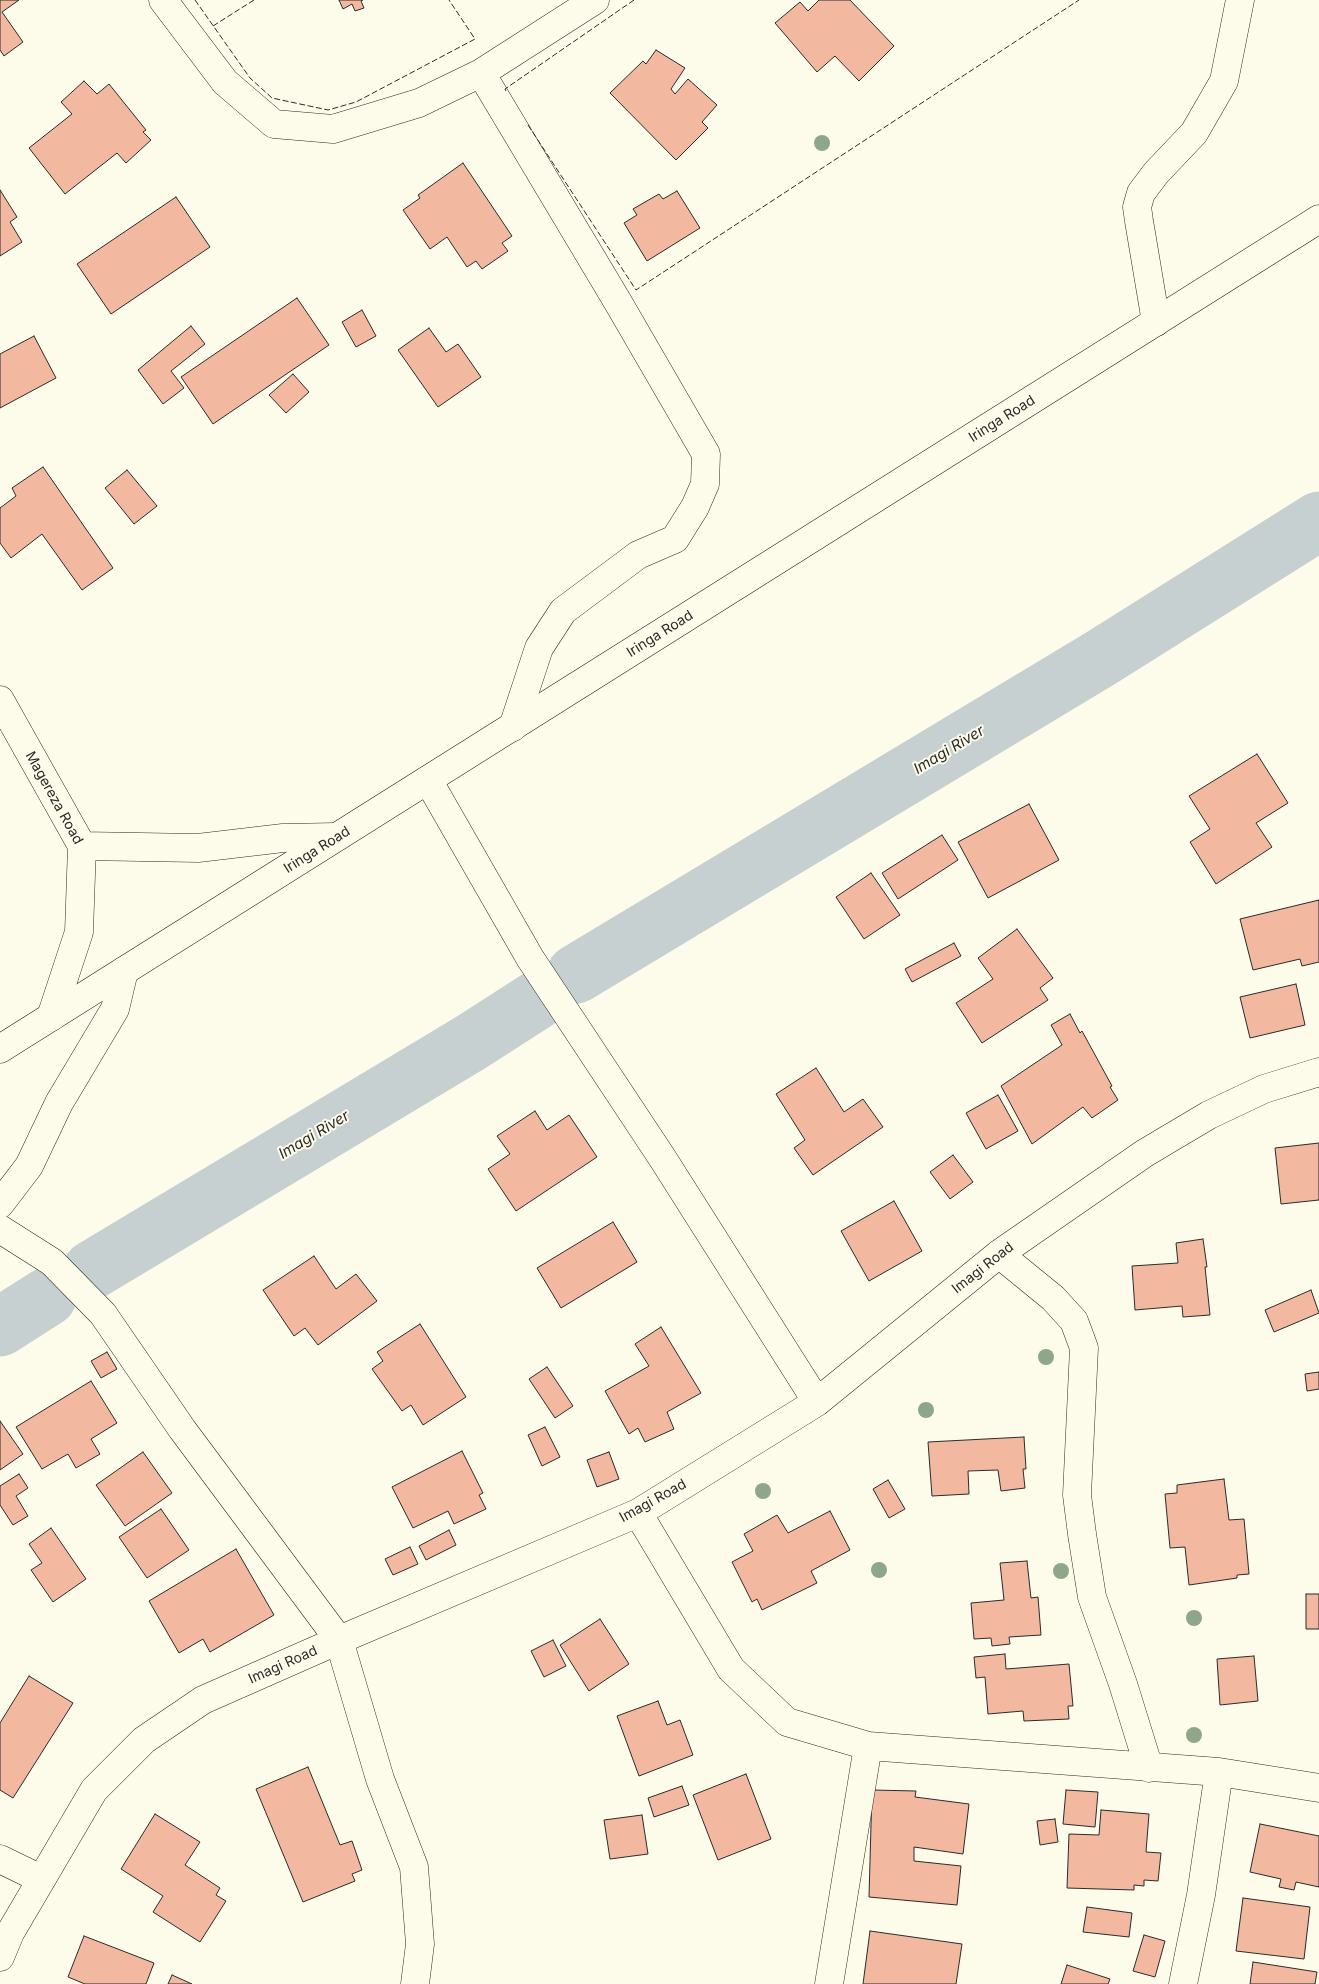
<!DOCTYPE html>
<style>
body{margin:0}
canvas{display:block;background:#fdfbea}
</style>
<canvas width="1319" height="1984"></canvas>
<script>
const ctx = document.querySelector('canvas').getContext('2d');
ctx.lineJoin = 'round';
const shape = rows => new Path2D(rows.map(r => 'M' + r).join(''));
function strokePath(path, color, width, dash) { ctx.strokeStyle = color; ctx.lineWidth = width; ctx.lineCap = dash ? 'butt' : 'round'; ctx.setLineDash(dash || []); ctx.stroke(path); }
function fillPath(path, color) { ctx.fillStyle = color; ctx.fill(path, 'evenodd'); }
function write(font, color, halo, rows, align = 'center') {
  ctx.font = font + ' Inter,sans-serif'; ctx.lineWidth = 4; ctx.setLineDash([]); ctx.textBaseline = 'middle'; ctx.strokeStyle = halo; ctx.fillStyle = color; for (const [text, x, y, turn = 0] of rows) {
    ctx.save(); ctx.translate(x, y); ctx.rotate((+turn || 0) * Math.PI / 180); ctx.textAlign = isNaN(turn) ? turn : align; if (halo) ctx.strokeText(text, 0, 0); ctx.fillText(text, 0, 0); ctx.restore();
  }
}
strokePath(shape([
 [576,974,1101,658,1319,521],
 [92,1270,470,1043,537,1000],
 [0,1327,47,1297]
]), '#c7d0d0', 59);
const building = shape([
 [0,0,19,0,2,12,23,42,4,56,0,50,0,0],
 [339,0,363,0,361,1,364,8,355,11,352,4,343,9,339,0],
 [819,0,850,0,894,46,859,81,835,56,817,72,775,23,800,2,808,11,819,0],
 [656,50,685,68,671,89,675,94,688,79,717,105,702,122,708,128,676,160,610,93,643,61,646,64,656,50],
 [84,81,97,94,109,84,146,130,143,132,151,140,126,163,117,153,65,194,29,148,72,114,61,102,84,81],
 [463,163,512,236,502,243,508,251,482,269,476,261,467,267,447,237,430,249,403,210,420,198,418,195,463,163],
 [0,190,17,217,10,222,22,242,0,256,0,190],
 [677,191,700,228,647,261,624,223,637,215,633,209,659,194,663,199,677,191],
 [176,197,210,247,111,314,77,264,176,197],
 [297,298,329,345,213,424,181,377,297,298],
 [362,310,376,336,356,347,342,322,362,310],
 [191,326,205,344,171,371,184,388,163,404,138,370,191,326],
 [429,328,446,352,458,344,481,377,438,407,398,350,429,328],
 [34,336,56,378,0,408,0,354,34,336],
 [293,374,309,392,286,413,269,395,293,374],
 [43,467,113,568,82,590,42,534,11,558,0,543,0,508,16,496,12,488,43,467],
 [127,470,157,506,134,524,105,488,127,470],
 [1257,754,1288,803,1256,823,1272,847,1216,884,1190,842,1210,829,1189,796,1257,754],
 [1029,804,1059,860,988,898,958,842,1029,804],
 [942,835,958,860,898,899,882,873,942,835],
 [871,873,900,915,864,939,836,897,871,873],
 [1319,900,1319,962,1302,966,1300,959,1253,970,1240,919,1319,900],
 [1017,929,1053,978,1040,988,1048,1000,982,1043,956,1003,993,979,978,958,1017,929],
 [954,943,961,956,912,982,905,969,954,943],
 [1296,984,1305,1025,1250,1038,1240,997,1296,984],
 [1070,1014,1080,1033,1082,1031,1112,1086,1110,1087,1118,1100,1092,1118,1083,1107,1032,1144,1001,1086,1062,1045,1051,1025,1070,1014],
 [816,1068,844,1112,863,1099,883,1127,813,1175,794,1148,805,1140,776,1094,816,1068],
 [998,1095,1018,1131,986,1149,966,1113,998,1095],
 [535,1111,547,1130,569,1115,597,1157,516,1211,488,1169,510,1154,497,1136,535,1111],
 [1319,1143,1319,1200,1281,1204,1275,1148,1319,1143],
 [953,1155,973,1182,950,1199,930,1172,953,1155],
 [894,1201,922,1251,869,1281,841,1231,894,1201],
 [613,1222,637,1262,561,1308,537,1268,613,1222],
 [1203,1239,1207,1267,1205,1267,1210,1315,1183,1317,1182,1306,1135,1310,1132,1266,1178,1263,1176,1243,1203,1239],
 [314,1256,336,1289,356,1274,377,1301,318,1345,305,1328,294,1336,263,1290,314,1256],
 [1311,1290,1319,1313,1274,1332,1265,1310,1311,1290],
 [420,1324,466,1397,423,1425,411,1405,402,1411,372,1369,383,1361,377,1352,420,1324],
 [661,1327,701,1393,667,1412,674,1429,645,1442,638,1428,629,1434,605,1391,649,1366,635,1344,661,1327],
 [107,1352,117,1369,101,1378,91,1361,107,1352],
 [547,1367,573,1406,555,1418,529,1379,547,1367],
 [1319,1372,1319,1389,1307,1391,1305,1374,1319,1372],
 [91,1381,117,1423,91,1439,100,1454,76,1468,68,1454,42,1469,16,1427,91,1381],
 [0,1421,23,1454,0,1470,0,1421],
 [545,1427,560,1457,542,1466,528,1435,545,1427],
 [1024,1437,1026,1469,1023,1469,1025,1488,1001,1491,998,1470,968,1471,969,1494,932,1496,928,1442,1024,1437],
 [462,1451,483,1493,479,1495,486,1509,454,1524,448,1511,413,1528,392,1487,462,1451],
 [143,1452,172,1493,125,1526,96,1485,143,1452],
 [609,1452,619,1479,597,1487,587,1460,609,1452],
 [19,1474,28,1488,16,1496,28,1516,13,1525,0,1505,0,1486,19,1474],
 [1224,1479,1229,1520,1244,1519,1249,1574,1237,1575,1237,1578,1189,1585,1185,1547,1170,1548,1165,1494,1177,1493,1177,1485,1224,1479],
 [888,1480,905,1509,889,1518,873,1489,888,1480],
 [161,1509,189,1550,147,1578,119,1537,161,1509],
 [830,1511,850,1550,811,1571,817,1583,762,1610,757,1599,752,1602,732,1562,753,1551,744,1534,777,1515,788,1533,830,1511],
 [51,1528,86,1579,53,1602,31,1570,42,1563,29,1544,51,1528],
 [449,1530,456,1545,426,1560,419,1546,449,1530],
 [410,1547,418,1564,393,1575,385,1559,410,1547],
 [236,1549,274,1615,210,1652,203,1639,179,1653,149,1601,236,1549],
 [1027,1561,1031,1598,1038,1597,1041,1635,1009,1637,1010,1644,992,1646,991,1638,974,1639,971,1603,1004,1600,1000,1563,1027,1561],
 [1306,1594,1319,1594,1319,1629,1306,1629,1306,1594],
 [600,1619,629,1664,589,1691,560,1645,600,1619],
 [553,1640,566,1666,544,1677,531,1651,553,1640],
 [1005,1654,1006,1669,1069,1664,1073,1706,1068,1706,1069,1719,1024,1721,1023,1711,988,1714,985,1677,976,1678,974,1657,1005,1654],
 [1254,1656,1258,1701,1220,1705,1217,1659,1254,1656],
 [29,1676,73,1703,13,1798,0,1790,0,1723,29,1676],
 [658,1701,667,1725,680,1720,693,1755,639,1776,617,1716,658,1701],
 [308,1767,340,1845,352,1841,362,1870,352,1874,355,1881,303,1902,256,1789,308,1767],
 [746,1774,771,1839,718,1860,693,1795,746,1774],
 [682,1786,689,1805,654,1817,648,1798,682,1786],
 [872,1790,916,1791,915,1797,969,1804,963,1854,914,1847,914,1861,961,1866,957,1905,869,1897,872,1790],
 [1066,1790,1098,1792,1095,1827,1063,1824,1066,1790],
 [1101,1810,1149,1814,1146,1852,1161,1853,1158,1881,1144,1880,1144,1886,1134,1885,1134,1890,1067,1888,1069,1834,1099,1835,1101,1810],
 [155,1814,200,1842,185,1865,220,1888,216,1895,226,1901,200,1942,153,1912,163,1896,121,1869,155,1814],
 [642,1815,648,1854,610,1859,604,1820,642,1815],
 [1055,1819,1058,1842,1040,1845,1037,1821,1055,1819],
 [1260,1824,1319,1836,1319,1887,1296,1882,1294,1890,1279,1887,1281,1879,1250,1872,1260,1824],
 [1243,1898,1310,1907,1304,1959,1236,1951,1243,1898],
 [1087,1907,1132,1913,1129,1937,1083,1932,1087,1907],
 [870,1931,962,1944,956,1984,863,1984,870,1931],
 [1144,1935,1165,1941,1155,1977,1133,1971,1144,1935],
 [84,1936,154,1963,146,1984,85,1984,68,1977,84,1936],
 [1253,1962,1317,1972,1315,1984,1250,1984,1253,1962],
 [1067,1965,1110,1979,1108,1984,1061,1984,1067,1965],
 [172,1975,192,1984,168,1984,172,1975]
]);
fillPath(building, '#f2b8a0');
strokePath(building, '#2b2b2b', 1);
const minor = shape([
 [163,0,225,82,274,124,333,129,419,103,481,73,595,0],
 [481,73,619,304,706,454,705,484,695,507,675,539,638,555,563,611,539,648,513,727],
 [1156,322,1139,221,1137,207,1141,193,1156,173,1194,133,1224,81,1240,0],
 [0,700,82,846,79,932,51,1017],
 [428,780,530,958,663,1159,817,1402],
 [82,846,198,848,283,838,336,837],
 [0,1204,29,1166,59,1103,115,1009,124,971],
 [0,1229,52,1262,103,1314,182,1429,339,1640,380,1779,414,1867,420,1944,415,1984],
 [999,1254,1053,1298,1074,1321,1084,1348,1077,1495,1082,1534,1092,1597,1123,1684,1149,1768],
 [638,1513,731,1669,787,1722,868,1746,1219,1772,1319,1788],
 [0,1859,41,1879],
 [0,1957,10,1933,94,1790,144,1740,203,1700,339,1640,638,1513,817,1402,999,1254,1145,1153,1209,1115,1264,1089,1319,1072],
 [829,1984,868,1746],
 [1183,1984,1201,1895,1219,1772]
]);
const highway = shape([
 [0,1049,1319,219]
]);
strokePath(minor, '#2b2b2b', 29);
strokePath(highway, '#2b2b2b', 29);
strokePath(minor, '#fdfbea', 28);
strokePath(highway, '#fdfbea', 28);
strokePath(shape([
 [195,0,250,78,272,98,328,110,356,102,475,39,449,0],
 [213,26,254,0],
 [506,91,505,89,634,0],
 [528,125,636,290,1079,0]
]), '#2b2b2b', 1, [6, 2.5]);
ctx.fillStyle = '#8ea78a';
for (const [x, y] of [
 [822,143],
 [1046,1357],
 [926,1410],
 [763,1491],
 [879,1570],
 [1061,1571],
 [1194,1618],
 [1194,1735]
]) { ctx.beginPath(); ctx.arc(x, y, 8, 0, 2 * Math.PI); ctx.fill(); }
write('14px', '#2b2b2b', '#fdfbea', [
 ["Iringa Road",1002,419,-32],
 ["Iringa Road",660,634,-32],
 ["Magereza Road",54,798,61],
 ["Iringa Road",317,850,-32],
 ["Imagi Road",983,1268,-38],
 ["Imagi Road",653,1501,-29],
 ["Imagi Road",283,1665,-24]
]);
write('italic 15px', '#2b2b2b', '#fdfbea', [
 ["Imagi River",949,750,-31],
 ["Imagi River",314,1135,-31]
]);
</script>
